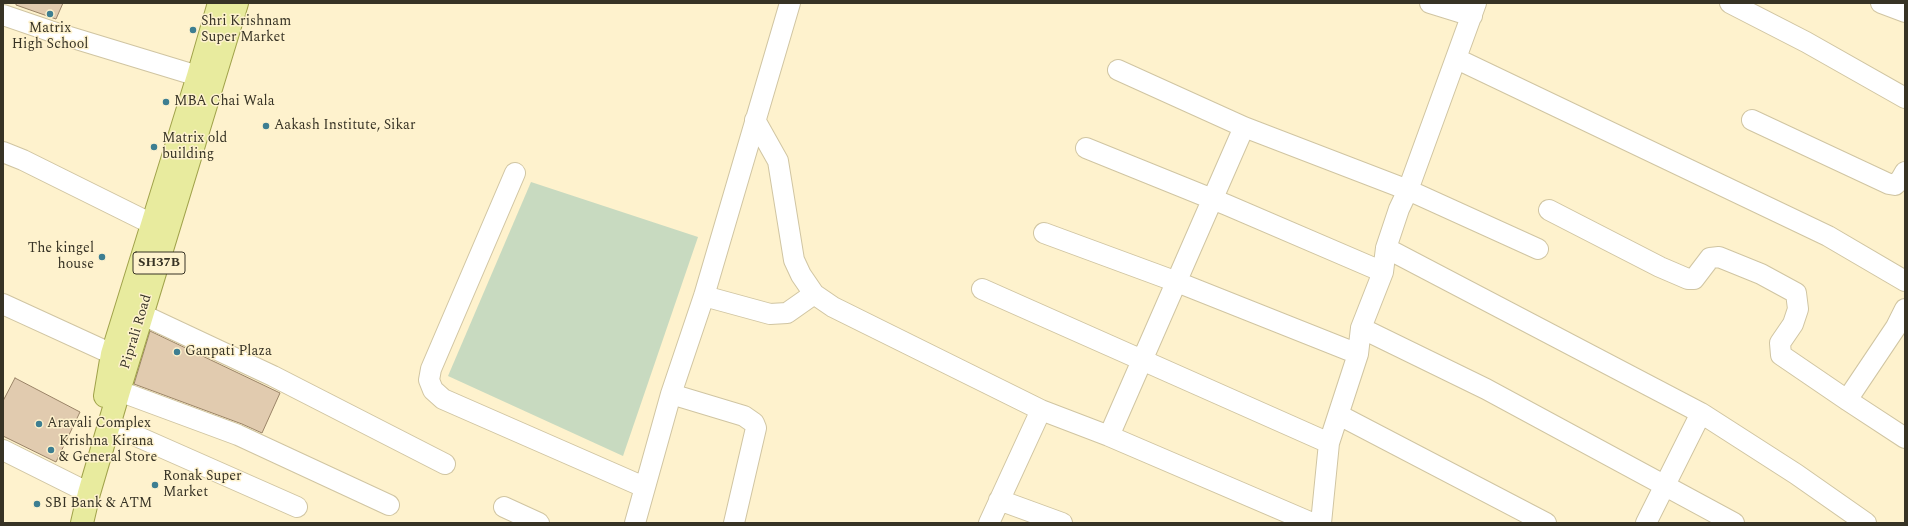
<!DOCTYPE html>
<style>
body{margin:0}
#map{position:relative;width:1908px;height:526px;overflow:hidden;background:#fef2cd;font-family:Spectral,serif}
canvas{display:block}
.frame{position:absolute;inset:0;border:4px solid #373325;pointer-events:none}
</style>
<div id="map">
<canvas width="1908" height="526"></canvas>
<div class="frame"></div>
</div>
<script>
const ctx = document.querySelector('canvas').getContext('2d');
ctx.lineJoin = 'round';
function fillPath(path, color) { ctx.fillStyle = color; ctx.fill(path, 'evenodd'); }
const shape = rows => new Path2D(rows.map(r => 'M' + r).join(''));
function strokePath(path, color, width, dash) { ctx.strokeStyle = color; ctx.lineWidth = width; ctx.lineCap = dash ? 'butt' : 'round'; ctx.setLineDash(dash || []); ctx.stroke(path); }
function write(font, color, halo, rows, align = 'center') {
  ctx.font = font + ' Spectral,serif'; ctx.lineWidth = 3; ctx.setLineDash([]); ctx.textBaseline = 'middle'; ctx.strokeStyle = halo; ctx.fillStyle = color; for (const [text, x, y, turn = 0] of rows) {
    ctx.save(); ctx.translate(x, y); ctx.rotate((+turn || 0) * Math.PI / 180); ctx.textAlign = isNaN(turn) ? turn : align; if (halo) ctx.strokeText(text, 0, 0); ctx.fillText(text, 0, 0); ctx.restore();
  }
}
fillPath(shape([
 [531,182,698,237,623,456,448,376]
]), '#c8dac0');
const building = shape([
 [16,3,63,3,56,19,16,5,16,3],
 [150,331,280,393,262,433,242,424,134,384,150,331],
 [15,378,80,412,56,462,3,436,3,401,15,378]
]);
fillPath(building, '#e1cbaf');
strokePath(building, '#9a8367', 1);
const minor = shape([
 [1430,3,1472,16],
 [1730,3,1806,42,1905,98],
 [1881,3,1905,12],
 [3,15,50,31,198,76],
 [1457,59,1828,236,1905,281],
 [1118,70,1244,127,1408,190,1538,249],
 [755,120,778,161,794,260,801,275,814,294,833,307,1041,410],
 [1752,120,1889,184,1895,185,1901,179,1905,172],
 [1086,148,1227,205,1383,272],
 [3,152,23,160,152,224],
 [515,173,431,369,429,380,433,390,443,399,644,487],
 [1549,210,1660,267,1688,279,1694,279,1710,258,1719,257,1761,274,1796,293,1798,309,1793,324,1780,343,1781,355,1847,400,1905,438],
 [1044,233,1177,282,1358,354],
 [1386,248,1701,413,1796,474,1866,523],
 [982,289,1329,443],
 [704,296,770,314,787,313,814,294],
 [3,304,112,354],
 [143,315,273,376,445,464],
 [1361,328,1486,389,1734,523],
 [119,391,238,435,389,505],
 [671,394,744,416,754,423,756,428,734,523],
 [1847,400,1896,327,1905,309],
 [1339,415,1546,523],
 [109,424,297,507],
 [1109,436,1244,127],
 [3,450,89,493],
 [999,500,1062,523],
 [504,507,539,523],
 [635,523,671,394,704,296,790,3],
 [989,523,1041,410,1109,436,1312,523],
 [1321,523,1329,443,1358,354,1361,328,1383,272,1386,248,1399,209,1408,190,1476,3],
 [1646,523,1701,413]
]);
const major = shape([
 [105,396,112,354,198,76,219,3],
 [82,523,89,493,119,391,237,3]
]);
strokePath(minor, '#d0c5a2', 22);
strokePath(major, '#a0a24a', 24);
strokePath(minor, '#fff', 20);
strokePath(major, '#e8eb9e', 22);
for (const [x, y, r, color] of [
 [50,14,4,"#3d7e91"],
 [193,30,4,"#3d7e91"],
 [166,102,4,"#3d7e91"],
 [266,126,4,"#3d7e91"],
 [154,147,4,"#3d7e91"],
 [102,257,4,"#3d7e91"],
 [177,352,4,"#3d7e91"],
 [39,424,4,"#3d7e91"],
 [51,450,4,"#3d7e91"],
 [155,485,4,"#3d7e91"],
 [37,504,4,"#3d7e91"]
]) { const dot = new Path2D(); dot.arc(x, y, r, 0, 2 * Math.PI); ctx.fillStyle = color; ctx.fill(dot); strokePath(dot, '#fef2cd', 1.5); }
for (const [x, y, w] of [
 [159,263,52]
]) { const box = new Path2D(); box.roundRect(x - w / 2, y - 11, w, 22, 3); ctx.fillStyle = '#fef2cd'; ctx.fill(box); strokePath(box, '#373325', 1); }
write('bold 13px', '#373325', null, [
 ["SH37B",159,263]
]);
write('14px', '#373325', '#fef2cd', [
 ["Shri Krishnam",201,22],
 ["Super Market",201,38],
 ["Matrix",50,29,"center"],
 ["High School",50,45,"center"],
 ["MBA Chai Wala",174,102],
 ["Aakash Institute, Sikar",274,126],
 ["Matrix old",162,139],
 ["building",162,155],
 ["The kingel",94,249,"right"],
 ["house",94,265,"right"],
 ["Ganpati Plaza",185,352],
 ["Aravali Complex",47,424],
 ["Krishna Kirana",59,442],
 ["& General Store",59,458],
 ["Ronak Super",163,477],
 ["Market",163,493],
 ["SBI Bank & ATM",45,504]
], 'left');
write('14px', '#373325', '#fef2cd', [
 ["Piprali Road",137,332,-73]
]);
</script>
